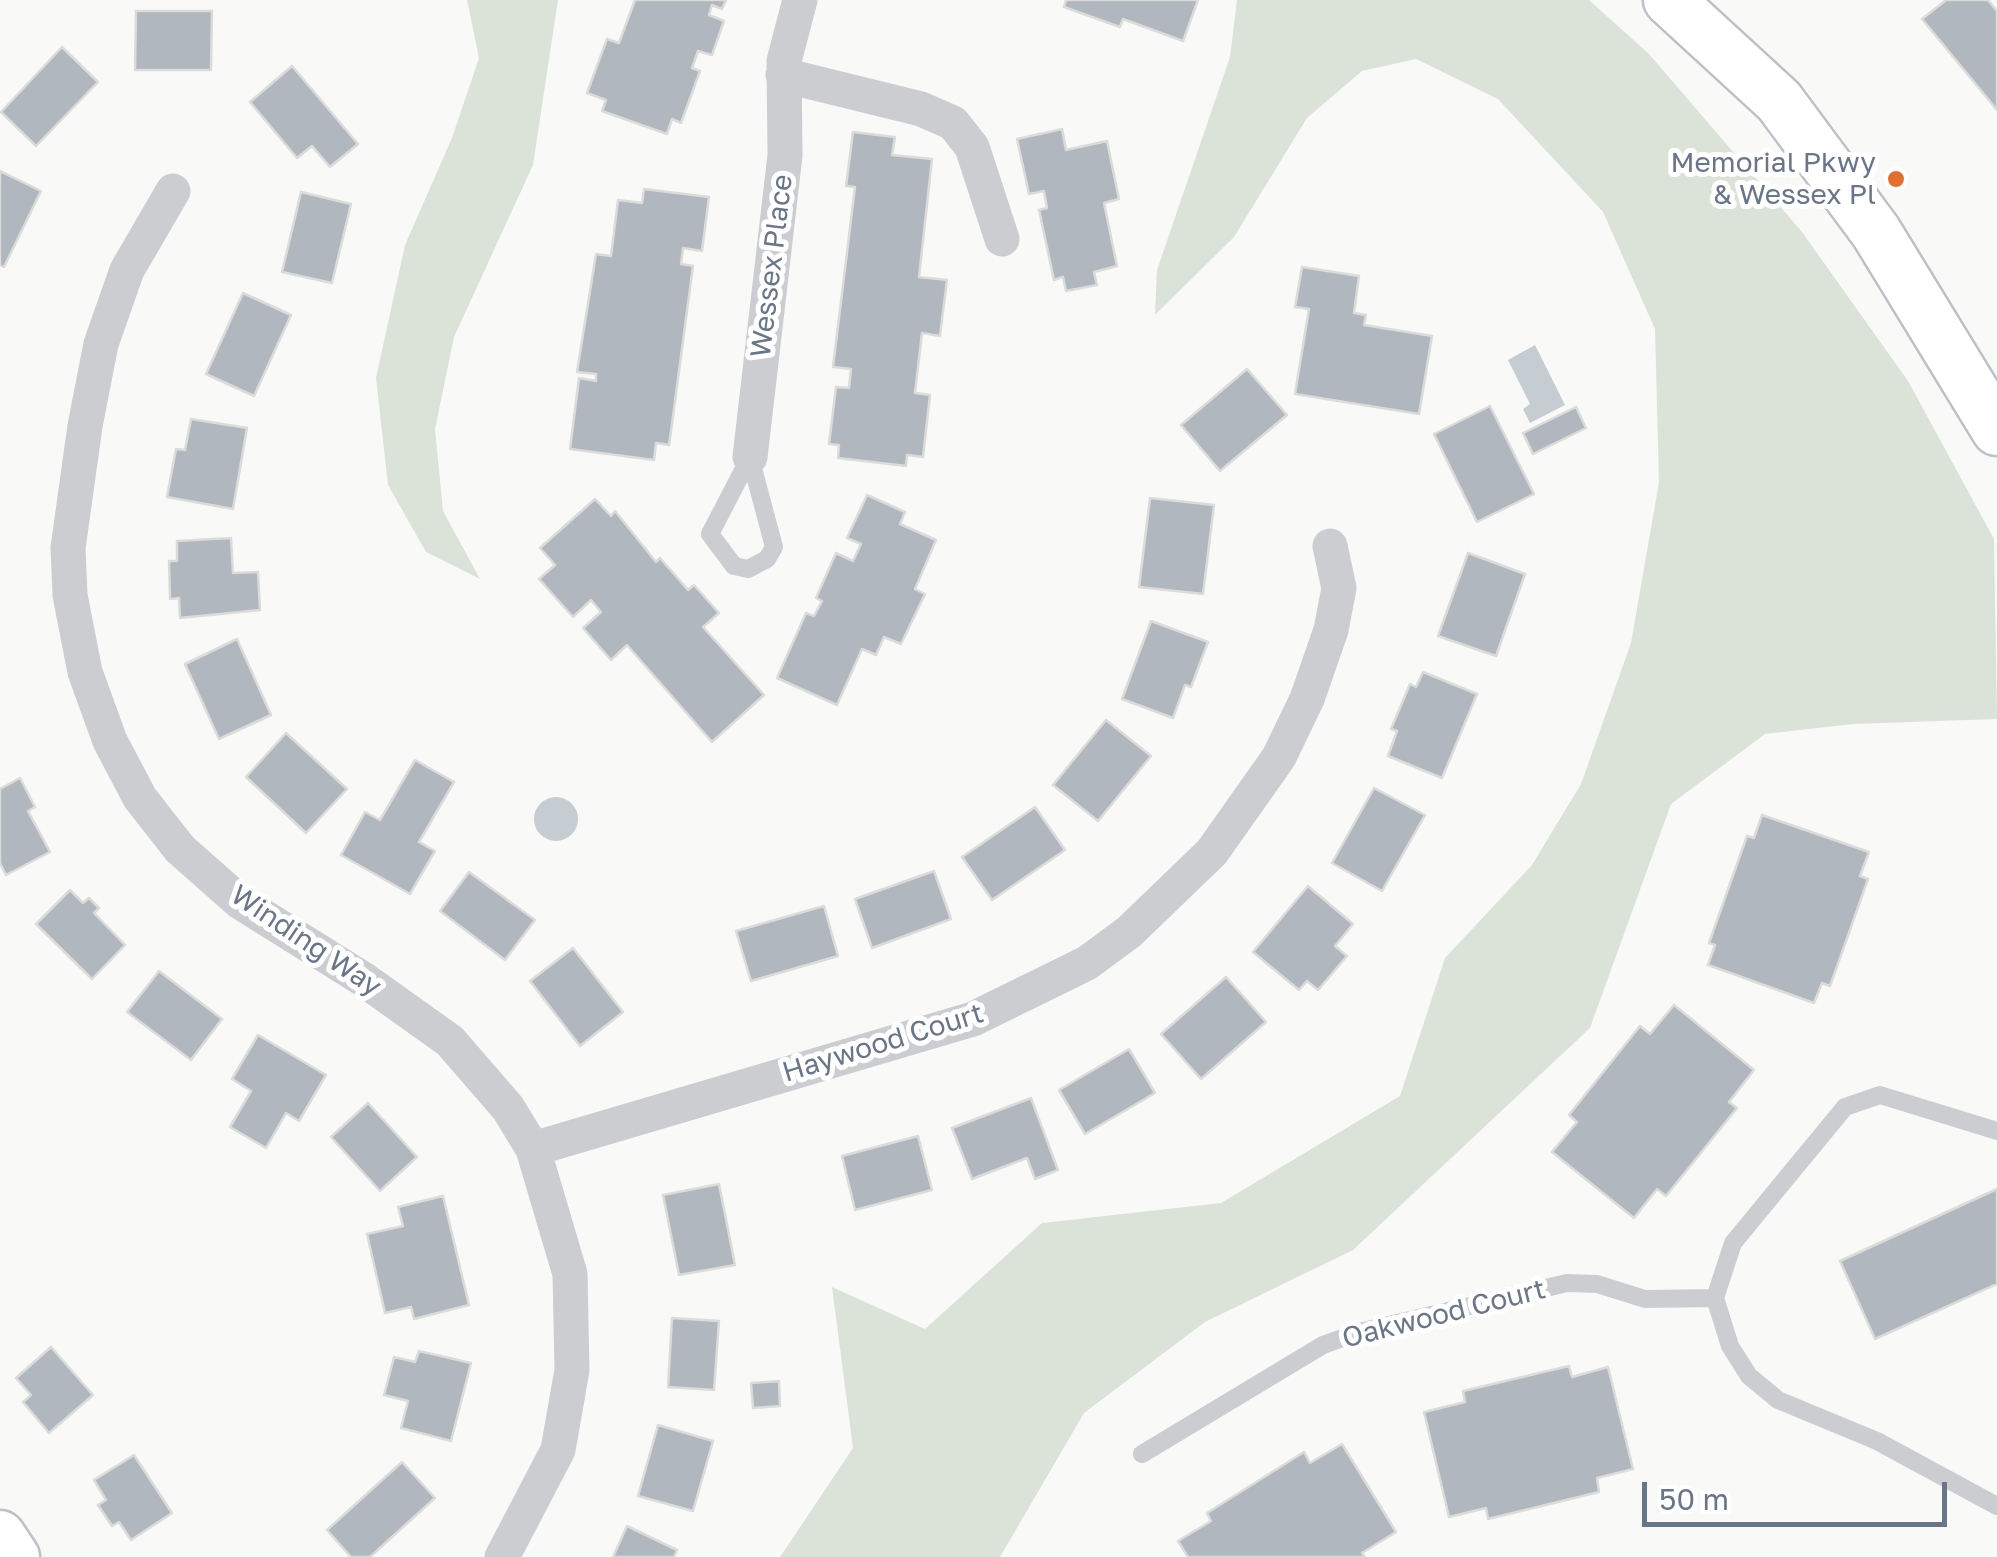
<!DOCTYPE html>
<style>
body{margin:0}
#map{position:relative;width:1997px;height:1557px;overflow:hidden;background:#f9faf8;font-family:"Golos Text",sans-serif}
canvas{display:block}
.scale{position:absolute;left:1642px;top:1482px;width:305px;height:45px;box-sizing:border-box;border:5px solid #697689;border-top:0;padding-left:12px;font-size:30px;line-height:35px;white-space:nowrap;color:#697689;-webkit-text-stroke:8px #fff;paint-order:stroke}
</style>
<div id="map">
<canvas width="1997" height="1557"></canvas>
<div class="scale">50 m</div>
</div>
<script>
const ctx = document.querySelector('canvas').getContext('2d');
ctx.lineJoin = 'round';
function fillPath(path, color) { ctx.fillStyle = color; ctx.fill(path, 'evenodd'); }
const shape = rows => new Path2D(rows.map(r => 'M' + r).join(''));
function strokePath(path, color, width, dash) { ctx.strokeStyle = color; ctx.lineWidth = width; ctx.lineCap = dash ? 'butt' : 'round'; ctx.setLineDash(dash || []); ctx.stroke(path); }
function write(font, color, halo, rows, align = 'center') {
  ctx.font = font + ' "Golos Text",sans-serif'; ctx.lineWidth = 10; ctx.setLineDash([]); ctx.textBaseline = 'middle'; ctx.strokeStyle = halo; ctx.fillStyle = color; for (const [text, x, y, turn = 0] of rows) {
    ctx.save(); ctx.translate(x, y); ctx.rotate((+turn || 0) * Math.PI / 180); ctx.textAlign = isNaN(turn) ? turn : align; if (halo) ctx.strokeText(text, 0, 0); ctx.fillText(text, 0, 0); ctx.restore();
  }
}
fillPath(shape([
 [467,0,558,0,533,165,454,337,435,429,443,511,480,579,426,552,388,485,376,378,405,245,452,138,479,58],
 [1237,0,1589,0,1649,54,1802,232,1908,381,1994,539,1997,719,1853,724,1765,734,1671,804,1590,1028,1353,1250,1205,1322,1084,1413,1000,1557,780,1557,853,1448,832,1287,925,1329,1042,1223,1221,1203,1400,1096,1445,958,1532,865,1581,784,1631,643,1659,482,1655,329,1603,212,1498,99,1416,59,1362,71,1307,118,1234,237,1155,315,1157,270,1230,57]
]), '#dbe2d8');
fillPath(shape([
 [1535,345,1565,405,1530,423,1523,409,1530,404,1508,360],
 '534 819a22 22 0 1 1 44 0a22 22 0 1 1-44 0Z'
]), '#c5ccd2');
const building = shape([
 [635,0,726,0,722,9,712,5,709,15,724,21,712,55,698,51,692,68,700,71,681,123,672,119,667,134,602,111,606,100,587,93,607,39,619,43,635,0],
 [1066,0,1198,0,1183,41,1123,19,1120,27,1064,7,1066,0],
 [1946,0,1988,0,1997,11,1997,110,1922,19,1946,0],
 [136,11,212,11,211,70,135,70,136,11],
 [62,47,98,82,36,146,1,112,62,47],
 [292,66,358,144,330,167,312,146,297,158,250,102,292,66],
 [1062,129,1066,150,1107,141,1119,199,1104,203,1117,266,1094,272,1097,285,1066,291,1063,277,1054,280,1039,210,1047,208,1044,191,1029,194,1017,139,1062,129],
 [853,132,895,137,892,155,932,159,919,277,947,280,940,336,922,333,915,393,930,395,923,457,907,455,906,466,838,458,839,445,829,444,836,387,849,388,851,369,833,367,855,187,846,186,853,132],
 [0,171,41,191,4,267,0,265,0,171],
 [644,189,709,197,702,251,683,248,681,264,693,266,672,424,669,445,656,443,654,460,570,449,579,378,596,381,596,374,577,372,596,254,611,256,618,200,642,203,644,189],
 [301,192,351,204,332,283,282,272,301,192],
 [1302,267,1359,276,1354,313,1366,315,1364,325,1432,336,1419,414,1295,394,1309,309,1295,307,1302,267],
 [243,293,291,315,254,396,206,374,243,293],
 [1247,369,1287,415,1220,471,1181,425,1247,369],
 [1490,406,1534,494,1477,522,1434,434,1490,406],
 [1576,407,1586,428,1533,454,1523,433,1576,407],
 [191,419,247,428,233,509,167,497,176,449,185,450,191,419],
 [867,495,905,512,900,524,936,540,915,589,925,594,901,644,884,637,876,655,862,649,837,705,777,678,806,613,814,616,822,601,816,598,836,553,853,561,861,544,847,538,867,495],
 [1150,498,1214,505,1203,594,1139,587,1150,498],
 [595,499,611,516,615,511,656,562,660,558,688,590,694,585,719,613,703,627,764,695,712,742,627,645,611,660,583,628,601,612,591,600,573,617,539,579,555,565,540,548,595,499],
 [231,538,233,573,258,572,260,610,180,618,179,598,170,599,169,561,177,561,177,541,231,538],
 [1468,553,1525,574,1496,656,1438,636,1468,553],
 [1151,621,1208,642,1191,687,1185,685,1173,718,1122,699,1151,621],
 [237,639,271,715,219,739,185,664,237,639],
 [1423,672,1477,694,1442,778,1388,756,1397,731,1391,729,1410,684,1416,687,1423,672],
 [1106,720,1151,756,1098,821,1053,785,1106,720],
 [286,733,347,789,306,833,246,777,286,733],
 [415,760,454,782,419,842,435,851,410,894,341,855,365,812,380,820,415,760],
 [20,778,35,807,28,811,50,852,6,875,0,863,0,789,20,778],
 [1374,788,1425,815,1382,891,1332,863,1374,788],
 [1035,807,1065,850,992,900,962,857,1035,807],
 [1762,815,1869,852,1860,876,1868,879,1850,930,1830,986,1822,983,1814,1003,1708,965,1715,945,1709,943,1747,836,1754,838,1762,815],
 [934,871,951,919,872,948,855,899,934,871],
 [469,872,535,920,505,960,440,911,469,872],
 [1308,886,1353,924,1335,946,1347,956,1318,990,1307,981,1299,990,1253,952,1308,886],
 [70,890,83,903,89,898,99,908,94,913,125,945,92,979,36,924,70,890],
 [824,906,838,956,751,981,736,931,824,906],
 [573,948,623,1012,580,1046,530,981,573,948],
 [159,971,222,1019,191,1060,127,1012,159,971],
 [1226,977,1266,1022,1201,1079,1161,1034,1226,977],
 [1674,1005,1754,1070,1729,1102,1737,1108,1666,1196,1657,1189,1634,1218,1552,1152,1577,1122,1569,1115,1640,1026,1650,1034,1674,1005],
 [258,1035,326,1075,299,1121,286,1113,266,1148,230,1127,251,1091,232,1079,258,1035],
 [1129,1049,1155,1093,1085,1134,1059,1090,1129,1049],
 [1031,1098,1058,1170,1035,1179,1027,1158,972,1179,952,1128,1031,1098],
 [368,1103,417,1157,380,1191,331,1137,368,1103],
 [918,1136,932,1190,855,1210,842,1156,918,1136],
 [719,1184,735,1265,679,1275,663,1195,719,1184],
 [1997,1189,1997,1284,1875,1339,1840,1261,1997,1189],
 [443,1196,469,1305,414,1319,411,1307,385,1313,367,1234,403,1226,398,1207,443,1196],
 [672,1318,719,1321,714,1390,668,1387,672,1318],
 [51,1347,93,1395,49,1433,23,1402,31,1395,16,1378,51,1347],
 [419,1351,471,1363,451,1441,401,1428,408,1401,384,1395,394,1357,415,1362,419,1351],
 [1569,1366,1572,1377,1608,1367,1633,1469,1597,1478,1599,1492,1488,1519,1486,1508,1449,1517,1424,1412,1465,1402,1463,1391,1569,1366],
 [779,1381,780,1406,753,1408,751,1383,779,1381],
 [658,1425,713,1441,693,1511,638,1496,658,1425],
 [1342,1444,1396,1532,1362,1553,1365,1557,1188,1557,1178,1541,1211,1521,1207,1513,1304,1452,1310,1463,1342,1444],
 [134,1455,172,1513,131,1540,119,1522,112,1526,98,1505,106,1500,94,1480,134,1455],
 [402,1462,435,1498,370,1557,351,1557,327,1530,402,1462],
 [627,1526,677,1550,674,1557,613,1557,627,1526]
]);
fillPath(building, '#b0b7be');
strokePath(building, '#dbdcda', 2.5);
const secondary = shape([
 [1669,0,1779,101,1876,232,1997,430],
 [0,1536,14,1557]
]);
strokePath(secondary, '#bdc0c5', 55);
strokePath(shape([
 [750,457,774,547,767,559,748,569,734,566,710,534,750,457],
 [1997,1131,1880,1095,1845,1107,1733,1243,1715,1298,1730,1346,1749,1376,1778,1400,1877,1441,1997,1506],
 [1142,1454,1323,1345,1359,1332,1567,1283,1597,1284,1645,1299,1715,1298]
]), '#cbcdd1', 18);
strokePath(shape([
 [783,75,921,109,953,123,972,147,1002,239],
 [173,191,127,270,101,344,85,426,68,548,70,595,85,672,110,741,140,798,180,849,240,902,363,979,450,1041,508,1108,533,1149,570,1274,572,1370,558,1450,502,1557],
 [750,457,785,155,784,61,800,0],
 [533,1149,973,1019,1087,963,1129,932,1212,852,1279,757,1307,699,1331,630,1339,588,1330,546]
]), '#cbcdd1', 35);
strokePath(secondary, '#fff', 50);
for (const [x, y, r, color] of [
 [1896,179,10,"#e46e2d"]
]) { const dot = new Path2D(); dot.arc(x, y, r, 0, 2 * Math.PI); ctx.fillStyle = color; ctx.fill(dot); strokePath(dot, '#fff', 4); }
write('28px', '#697689', '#fff', [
 ["Memorial Pkwy",1876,163],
 ["& Wessex Pl",1876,195]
], 'right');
write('28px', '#697689', '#fff', [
 ["Wessex Place",772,266,-83],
 ["Winding Way",306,941,34],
 ["Haywood Court",883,1043,-17],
 ["Oakwood Court",1444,1314,-14]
]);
</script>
